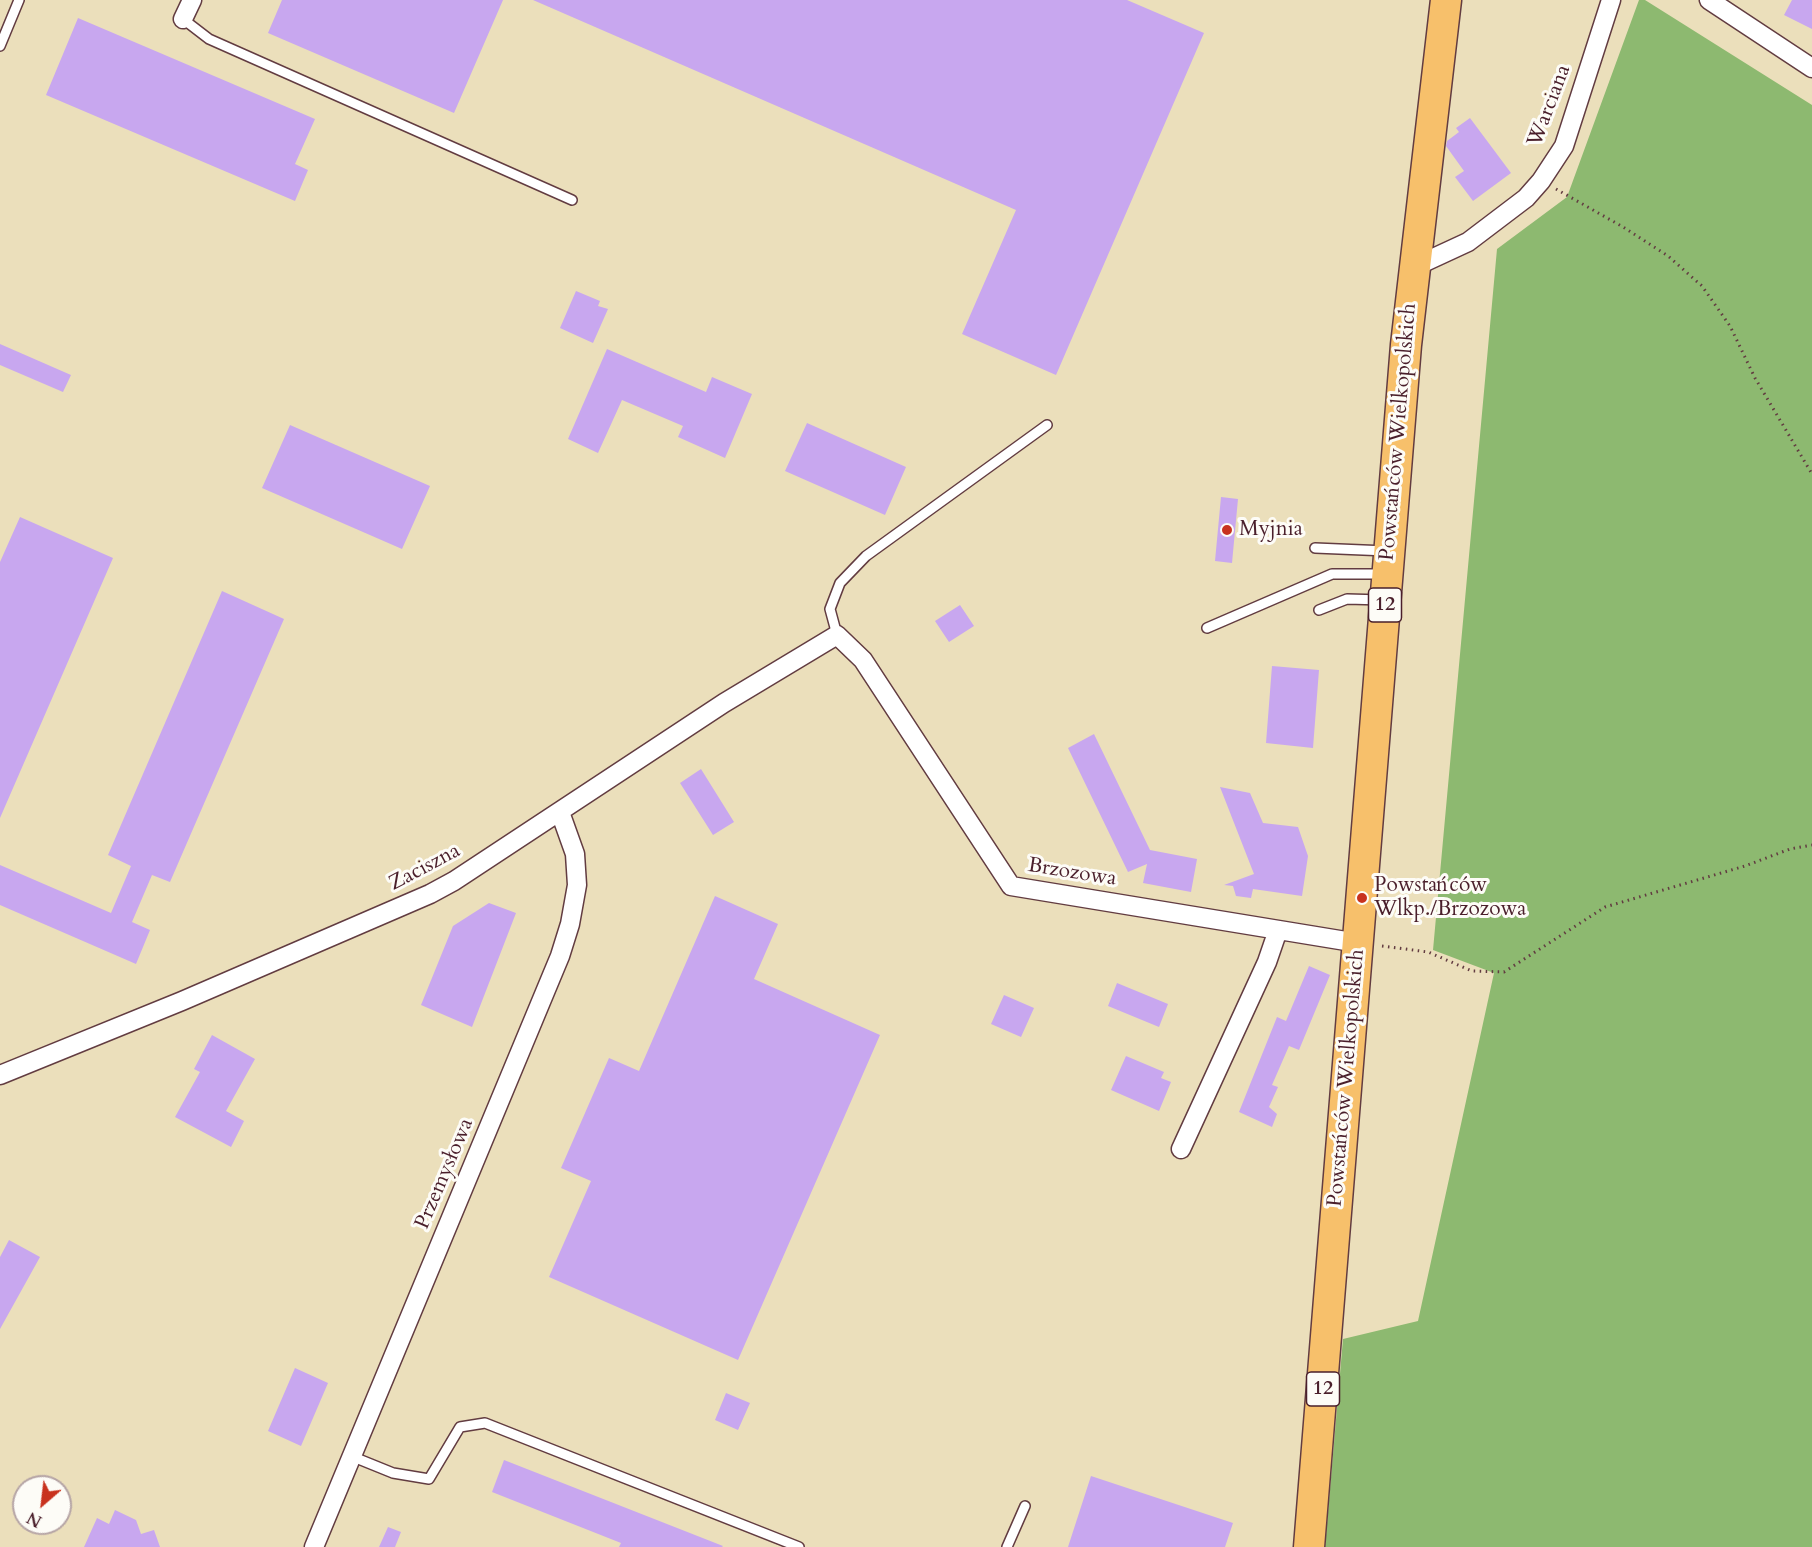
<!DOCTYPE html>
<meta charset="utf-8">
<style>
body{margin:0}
#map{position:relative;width:1812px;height:1547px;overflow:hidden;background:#ebdfbb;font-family:Cardo,serif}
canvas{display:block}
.north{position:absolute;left:12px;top:1475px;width:60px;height:60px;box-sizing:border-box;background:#fdfcf7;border:2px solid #b5a4a5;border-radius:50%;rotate:208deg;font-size:16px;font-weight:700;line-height:24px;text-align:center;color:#4a1f2b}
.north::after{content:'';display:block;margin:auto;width:21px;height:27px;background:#c8321e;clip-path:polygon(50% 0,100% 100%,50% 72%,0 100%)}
</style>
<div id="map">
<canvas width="1812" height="1547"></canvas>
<div class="north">N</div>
</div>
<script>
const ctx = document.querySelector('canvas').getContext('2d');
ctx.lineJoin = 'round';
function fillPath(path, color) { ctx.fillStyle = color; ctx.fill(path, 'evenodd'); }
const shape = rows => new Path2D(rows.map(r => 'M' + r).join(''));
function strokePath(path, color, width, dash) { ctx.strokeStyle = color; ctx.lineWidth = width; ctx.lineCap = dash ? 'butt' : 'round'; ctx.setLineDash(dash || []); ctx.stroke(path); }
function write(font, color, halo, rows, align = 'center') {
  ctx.font = font + ' Cardo,serif'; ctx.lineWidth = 6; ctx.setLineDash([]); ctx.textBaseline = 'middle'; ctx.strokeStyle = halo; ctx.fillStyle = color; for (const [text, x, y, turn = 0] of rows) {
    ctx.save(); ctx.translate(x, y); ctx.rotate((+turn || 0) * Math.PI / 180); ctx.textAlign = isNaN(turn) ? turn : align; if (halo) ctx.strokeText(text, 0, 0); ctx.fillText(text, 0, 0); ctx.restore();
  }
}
fillPath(shape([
 [1639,0,1645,0,1812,105,1812,1547,1325,1547,1343,1339,1418,1321,1494,973,1433,950,1497,249,1567,197]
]), '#8db970');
fillPath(shape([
 [282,0,503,0,454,113,268,33],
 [533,0,1127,0,1204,33,1056,375,962,334,1016,210],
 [1792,0,1812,0,1812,29,1784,15],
 [78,18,315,119,295,164,308,170,295,201,46,95],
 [1470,118,1511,173,1473,201,1455,177,1464,171,1446,146,1447,141,1459,132,1456,128],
 [576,291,600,301,598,306,608,309,593,343,560,328],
 [0,344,71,375,63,392,0,365],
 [607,349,706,392,712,377,752,394,725,458,678,437,683,426,622,400,598,453,568,439],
 [807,423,906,467,885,515,785,471],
 [290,425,430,486,402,549,262,488],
 [1221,497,1238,499,1232,563,1215,561],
 [20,517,113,558,0,818,0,562],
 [222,591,284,619,170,882,152,875,132,922,150,930,136,964,0,905,0,865,111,913,131,866,108,855],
 [960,605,974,626,949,642,935,621],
 [1272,666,1319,670,1313,748,1266,743],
 [1094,734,1150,850,1197,859,1191,892,1143,883,1147,864,1128,872,1068,748],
 [701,769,734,822,713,835,680,783],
 [1220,787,1250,793,1263,823,1298,827,1308,856,1302,896,1253,889,1251,898,1236,896,1233,886,1224,885,1254,874],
 [715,896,778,924,754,979,880,1035,738,1360,549,1277,591,1181,561,1168,609,1058,639,1071],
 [489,903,516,913,472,1027,421,1005,453,926],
 [1309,966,1330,975,1299,1050,1289,1046,1272,1085,1278,1087,1269,1107,1277,1114,1272,1127,1239,1112,1277,1017,1286,1021],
 [1117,983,1168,1004,1159,1027,1108,1006],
 [1004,995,1034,1008,1021,1037,991,1024],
 [212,1035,255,1059,226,1111,244,1121,231,1147,175,1117,200,1072,194,1069],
 [1126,1056,1164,1072,1161,1078,1171,1082,1159,1111,1111,1090],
 [9,1240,40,1257,0,1329,0,1257],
 [295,1368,328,1383,301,1446,268,1431],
 [726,1393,750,1403,738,1430,715,1420],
 [504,1460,723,1546,722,1547,619,1547,621,1543,492,1492],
 [1091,1476,1233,1523,1225,1547,1068,1547],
 [115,1510,136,1520,141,1534,154,1530,160,1547,84,1547,97,1518,109,1524],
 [388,1527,401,1532,395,1547,379,1547]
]), '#c8a7ef');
const lane = shape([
 [183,19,209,39,572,200],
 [0,46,19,0],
 [1315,548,1387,551],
 [1319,610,1347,599,1383,600],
 [1207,628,1332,574,1383,574],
 [837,635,830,609,840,583,866,556,1047,425],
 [351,1456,393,1473,429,1479,460,1427,485,1423,799,1547],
 [1007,1547,1025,1506]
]);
const street = shape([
 [1709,0,1812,68],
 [183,19,192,0],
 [1414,267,1468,242,1526,198,1541,181,1564,146,1611,0],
 [0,1075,182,1001,430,894,454,881,724,703,837,635,863,660,1011,886,1358,943],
 [1181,1149,1267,962,1278,930],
 [314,1547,560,956,570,924,577,885,575,854,560,812]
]);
const primary = shape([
 [1309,1547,1406,345,1446,0]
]);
strokePath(lane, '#623c41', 12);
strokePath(street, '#623c41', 21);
strokePath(primary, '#623c41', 33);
strokePath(shape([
 [1556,189,1623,227,1668,256,1702,286,1730,326,1755,378,1812,474],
 [1382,946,1428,952,1472,971,1504,972,1605,907,1745,866,1790,849,1812,845]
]), '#623c41', 3, [1.5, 4.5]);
strokePath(lane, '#fff', 9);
strokePath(street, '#fff', 18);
strokePath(primary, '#f7c06b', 30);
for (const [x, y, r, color] of [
 [1227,530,6,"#c8321e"],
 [1362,898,6,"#c8321e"]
]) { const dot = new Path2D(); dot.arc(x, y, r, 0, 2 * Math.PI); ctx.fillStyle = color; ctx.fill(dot); strokePath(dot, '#fdfcf7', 2); }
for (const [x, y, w] of [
 [1385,605,33],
 [1323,1389,33]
]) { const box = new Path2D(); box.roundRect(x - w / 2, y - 17, w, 34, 4.5); ctx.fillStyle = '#fdfcf7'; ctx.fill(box); strokePath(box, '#4a1f2b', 1.5); }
write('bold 20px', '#4a1f2b', null, [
 ["12",1385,605],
 ["12",1323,1389]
]);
write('21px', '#4a1f2b', '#fdfcf7', [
 ["Warciana",1550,106,-69],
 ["Powstańców Wielkopolskich",1399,432,-85],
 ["Zaciszna",425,868,-28],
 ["Brzozowa",1072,873,9],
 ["Powstańców Wielkopolskich",1347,1078,-85],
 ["Przemysłowa",445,1174,-67]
]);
write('21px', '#4a1f2b', '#fdfcf7', [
 ["Myjnia",1239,530],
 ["Powstańców",1374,886],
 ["Wlkp./Brzozowa",1374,910]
], 'left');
</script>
